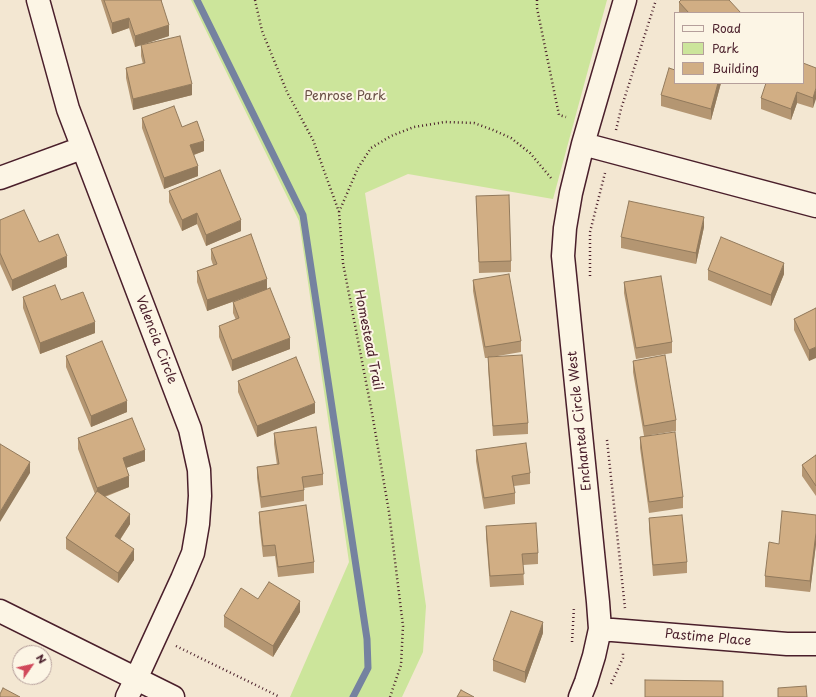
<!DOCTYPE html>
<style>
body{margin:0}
#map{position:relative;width:816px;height:697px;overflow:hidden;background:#f3e7d2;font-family:"Playpen Sans",sans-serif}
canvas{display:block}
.legend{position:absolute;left:674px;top:12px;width:130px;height:72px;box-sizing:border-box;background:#fcf5e5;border:1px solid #b59f9b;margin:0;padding:5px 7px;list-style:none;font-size:12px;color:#4a1f2b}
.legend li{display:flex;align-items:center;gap:8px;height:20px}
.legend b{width:20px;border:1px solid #b59f9b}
.north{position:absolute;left:12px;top:645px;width:40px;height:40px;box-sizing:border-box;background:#fcf5e5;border:1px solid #b59f9b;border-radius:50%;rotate:56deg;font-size:11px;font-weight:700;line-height:16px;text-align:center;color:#4a1f2b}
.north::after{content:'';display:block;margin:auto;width:14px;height:18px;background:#d1495b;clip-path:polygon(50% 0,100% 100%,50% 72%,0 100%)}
</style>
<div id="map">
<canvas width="816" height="697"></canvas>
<ul class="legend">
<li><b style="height:5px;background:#fcf5e5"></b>Road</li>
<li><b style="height:11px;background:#cce59b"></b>Park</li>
<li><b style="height:11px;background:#d1ae84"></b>Building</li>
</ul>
<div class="north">N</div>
</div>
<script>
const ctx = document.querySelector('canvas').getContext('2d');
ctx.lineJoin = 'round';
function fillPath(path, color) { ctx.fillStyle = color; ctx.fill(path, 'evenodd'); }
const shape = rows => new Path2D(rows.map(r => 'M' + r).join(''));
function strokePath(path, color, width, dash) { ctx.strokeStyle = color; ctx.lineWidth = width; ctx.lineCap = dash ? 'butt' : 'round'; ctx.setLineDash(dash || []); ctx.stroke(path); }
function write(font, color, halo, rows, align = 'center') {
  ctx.font = font + ' "Playpen Sans",sans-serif'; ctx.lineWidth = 4; ctx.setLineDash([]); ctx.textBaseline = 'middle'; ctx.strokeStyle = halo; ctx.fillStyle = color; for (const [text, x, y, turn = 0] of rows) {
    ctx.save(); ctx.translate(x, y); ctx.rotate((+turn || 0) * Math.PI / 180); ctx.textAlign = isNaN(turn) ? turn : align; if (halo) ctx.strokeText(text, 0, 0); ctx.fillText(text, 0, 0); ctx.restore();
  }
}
fillPath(shape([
 [191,0,607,0,553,199,408,174,365,193,426,606,423,652,402,697,290,697,349,562,299,221]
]), '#cce59b');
strokePath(shape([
 [197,0,303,215,367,639,368,668,353,697]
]), '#7582a0', 7);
const minor = shape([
 [38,0,68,109,190,429,199,470,200,496,198,524,193,553,182,579,136,679,127,697],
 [583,144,816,206],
 [0,178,82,148],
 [600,629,787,644,816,644],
 [580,697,586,682,594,656,600,629,598,602,563,256,565,228,571,193,583,144,625,0]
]);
const secondary = shape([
 [0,611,173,697]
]);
strokePath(minor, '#4a1f2b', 25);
strokePath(secondary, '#4a1f2b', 25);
strokePath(shape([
 [255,0,262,31,287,92,313,140,339,212,343,263,372,413,389,512,403,626,401,665,390,697],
 [537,0,537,8,559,115,566,117],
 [616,130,621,109,656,0],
 [339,212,358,168,371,148,391,136,414,127,445,122,474,123,493,130,511,138,530,153,551,178],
 [590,276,590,232,605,173],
 [607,440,625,608],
 [572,642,574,607],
 [176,646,280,697],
 [611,684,623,658,623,653]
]), '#4a1f2b', 2.5, [1, 3]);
strokePath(minor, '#fcf5e5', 22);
strokePath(secondary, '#fcf5e5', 22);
fillPath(shape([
 [101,0,162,0,162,6,169,36,135,47,129,28,112,34],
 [679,2,741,13,679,13],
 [141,45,192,95,133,110,126,78,126,68,143,64,141,56],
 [816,68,813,108,797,103,791,120,761,109,761,98],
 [675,83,721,83,711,120,661,106,661,95],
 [142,118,182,127,204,151,194,155,198,176,164,189,142,128],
 [169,191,241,231,206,246,197,224,182,231,169,202],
 [476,196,511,261,511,272,479,273],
 [0,220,39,242,67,267,12,291,0,264],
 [704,227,696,264,621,248,621,237],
 [211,249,267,289,290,349,232,371,219,337,219,326,236,320,233,313,233,302,257,293,207,311,197,282,197,271,213,265,211,259],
 [708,270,784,274,771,306,708,280],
 [473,280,521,341,521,352,492,357,528,423,528,434,493,436,488,368,488,358,485,358,473,291],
 [624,282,672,342,672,353,636,359,624,293],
 [23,297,61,300,95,333,40,354,23,308],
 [816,308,809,361,794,330,794,319],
 [66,356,127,412,91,427,66,367],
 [633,361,676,420,676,431,651,435,683,497,683,508,649,513,640,448,640,437,644,436,633,372],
 [238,381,315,413,257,437,238,392],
 [274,433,323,474,323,485,304,488,304,501,261,508,257,478,257,467,277,465,274,444],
 [78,438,145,461,126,468,129,487,105,497,130,524,120,540,134,560,118,583,66,549,66,538,95,494,78,449],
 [476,450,530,473,530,484,514,486,515,493,515,504,484,509,476,461],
 [816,455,816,496,802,476,802,465],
 [259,512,314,562,314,573,278,577,275,556,263,557,259,522],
 [816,515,816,544,810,592,765,587,765,576,779,544],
 [649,518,687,562,687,573,653,576,649,529],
 [486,526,538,553,538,564,523,565,524,585,490,587,486,537],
 [258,599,300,612,273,657,224,627,224,616],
 [543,633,525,683,493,671,493,660]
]), '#b49672');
fillPath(shape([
 [129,18,129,28,112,34,112,23],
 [169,25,169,36,135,47,135,36],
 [718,83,721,83,711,120,711,109],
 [192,84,192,95,133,110,133,99],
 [816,88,816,99,813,108,813,98],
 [797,92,797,103,791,120,791,109],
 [204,141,204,151,190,156,190,145],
 [198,166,198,176,164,189,164,178],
 [197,213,197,224,182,231,182,220],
 [704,217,704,227,696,264,696,253],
 [241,220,241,231,206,246,206,235],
 [67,256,67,267,12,291,12,280],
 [784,263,784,274,771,306,771,295],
 [267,279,267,289,207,311,207,300],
 [95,322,95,333,40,354,40,343],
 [290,338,290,349,232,371,232,360],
 [816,347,816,358,809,361,809,350],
 [127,401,127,412,91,427,91,416],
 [315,403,315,413,257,437,257,426],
 [145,450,145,461,123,469,123,458],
 [30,462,30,473,0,522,0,512],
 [129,476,129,487,97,499,97,488],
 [130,514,130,524,115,547,115,536],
 [816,533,816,544,810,592,810,581],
 [134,549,134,560,118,583,118,573],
 [300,601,300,612,273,657,273,646],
 [543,622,543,633,525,683,525,672]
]), '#927a5c');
const building = shape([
 [104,0,161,0,169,25,135,36,129,18,112,23,104,0],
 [681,0,729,0,741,13,689,13,679,2,681,0],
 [180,36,192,84,133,99,126,68,145,63,141,45,180,36],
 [803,63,816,68,816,88,813,98,797,92,791,109,761,98,766,83,803,83,803,63],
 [669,68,675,70,675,83,718,83,711,109,661,95,669,68],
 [174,106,182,127,197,121,204,141,190,145,198,166,164,178,142,118,174,106],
 [220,170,241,220,206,235,197,213,182,220,169,191,220,170],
 [509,195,511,261,479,262,476,196,509,195],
 [629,201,704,217,696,253,621,237,629,201],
 [24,210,39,242,58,234,67,256,12,280,0,253,0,220,24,210],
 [251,234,267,279,207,300,197,271,217,264,211,249,251,234],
 [721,237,784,263,771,295,708,270,721,237],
 [509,274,521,341,485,347,473,280,509,274],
 [661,276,672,342,636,348,624,282,661,276],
 [55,285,61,300,83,292,95,322,40,343,23,297,55,285],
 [270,288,290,338,232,360,219,326,239,318,233,302,270,288],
 [816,308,816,347,809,350,794,319,816,308],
 [102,341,127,401,91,416,66,356,102,341],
 [522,355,528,423,493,426,488,357,522,355],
 [665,355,676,420,644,426,633,361,665,355],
 [296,357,315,403,257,426,238,381,296,357],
 [132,418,145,450,123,458,129,476,97,488,78,438,132,418],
 [316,427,323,474,302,477,304,490,261,497,257,467,279,464,274,433,316,427],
 [675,432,683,497,649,502,640,437,675,432],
 [526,443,530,473,512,476,515,493,484,498,476,450,526,443],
 [0,444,30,462,0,512,0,444],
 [816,455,816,486,802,465,816,455],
 [97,491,130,514,115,536,134,549,118,573,66,538,97,491],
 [306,505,314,562,278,567,275,545,263,546,259,512,306,505],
 [782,511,816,515,816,533,810,581,765,576,769,542,779,544,782,511],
 [682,515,687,562,653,565,649,518,682,515],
 [536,523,538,553,522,554,524,574,490,576,486,526,536,523],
 [269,582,300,601,273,646,224,616,241,588,258,599,269,582],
 [511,611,543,622,525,672,493,660,511,611],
 [645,680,723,681,723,697,645,697,645,680],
 [806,686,807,697,778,697,778,688,806,686],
 [3,688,20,697,0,697,0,694,3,688],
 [461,690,474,697,457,697,461,690]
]);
fillPath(building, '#d1ae84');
strokePath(building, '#927a5c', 1);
write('13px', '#6a5047', '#fcf5e5', [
 ["Penrose Park",345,96]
]);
write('13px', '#4a1f2b', '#fcf5e5', [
 ["Valencia Circle",156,340,69],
 ["Homestead Trail",368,340,79],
 ["Enchanted Circle West",580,421,-96],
 ["Pastime Place",708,638,5]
]);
</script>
